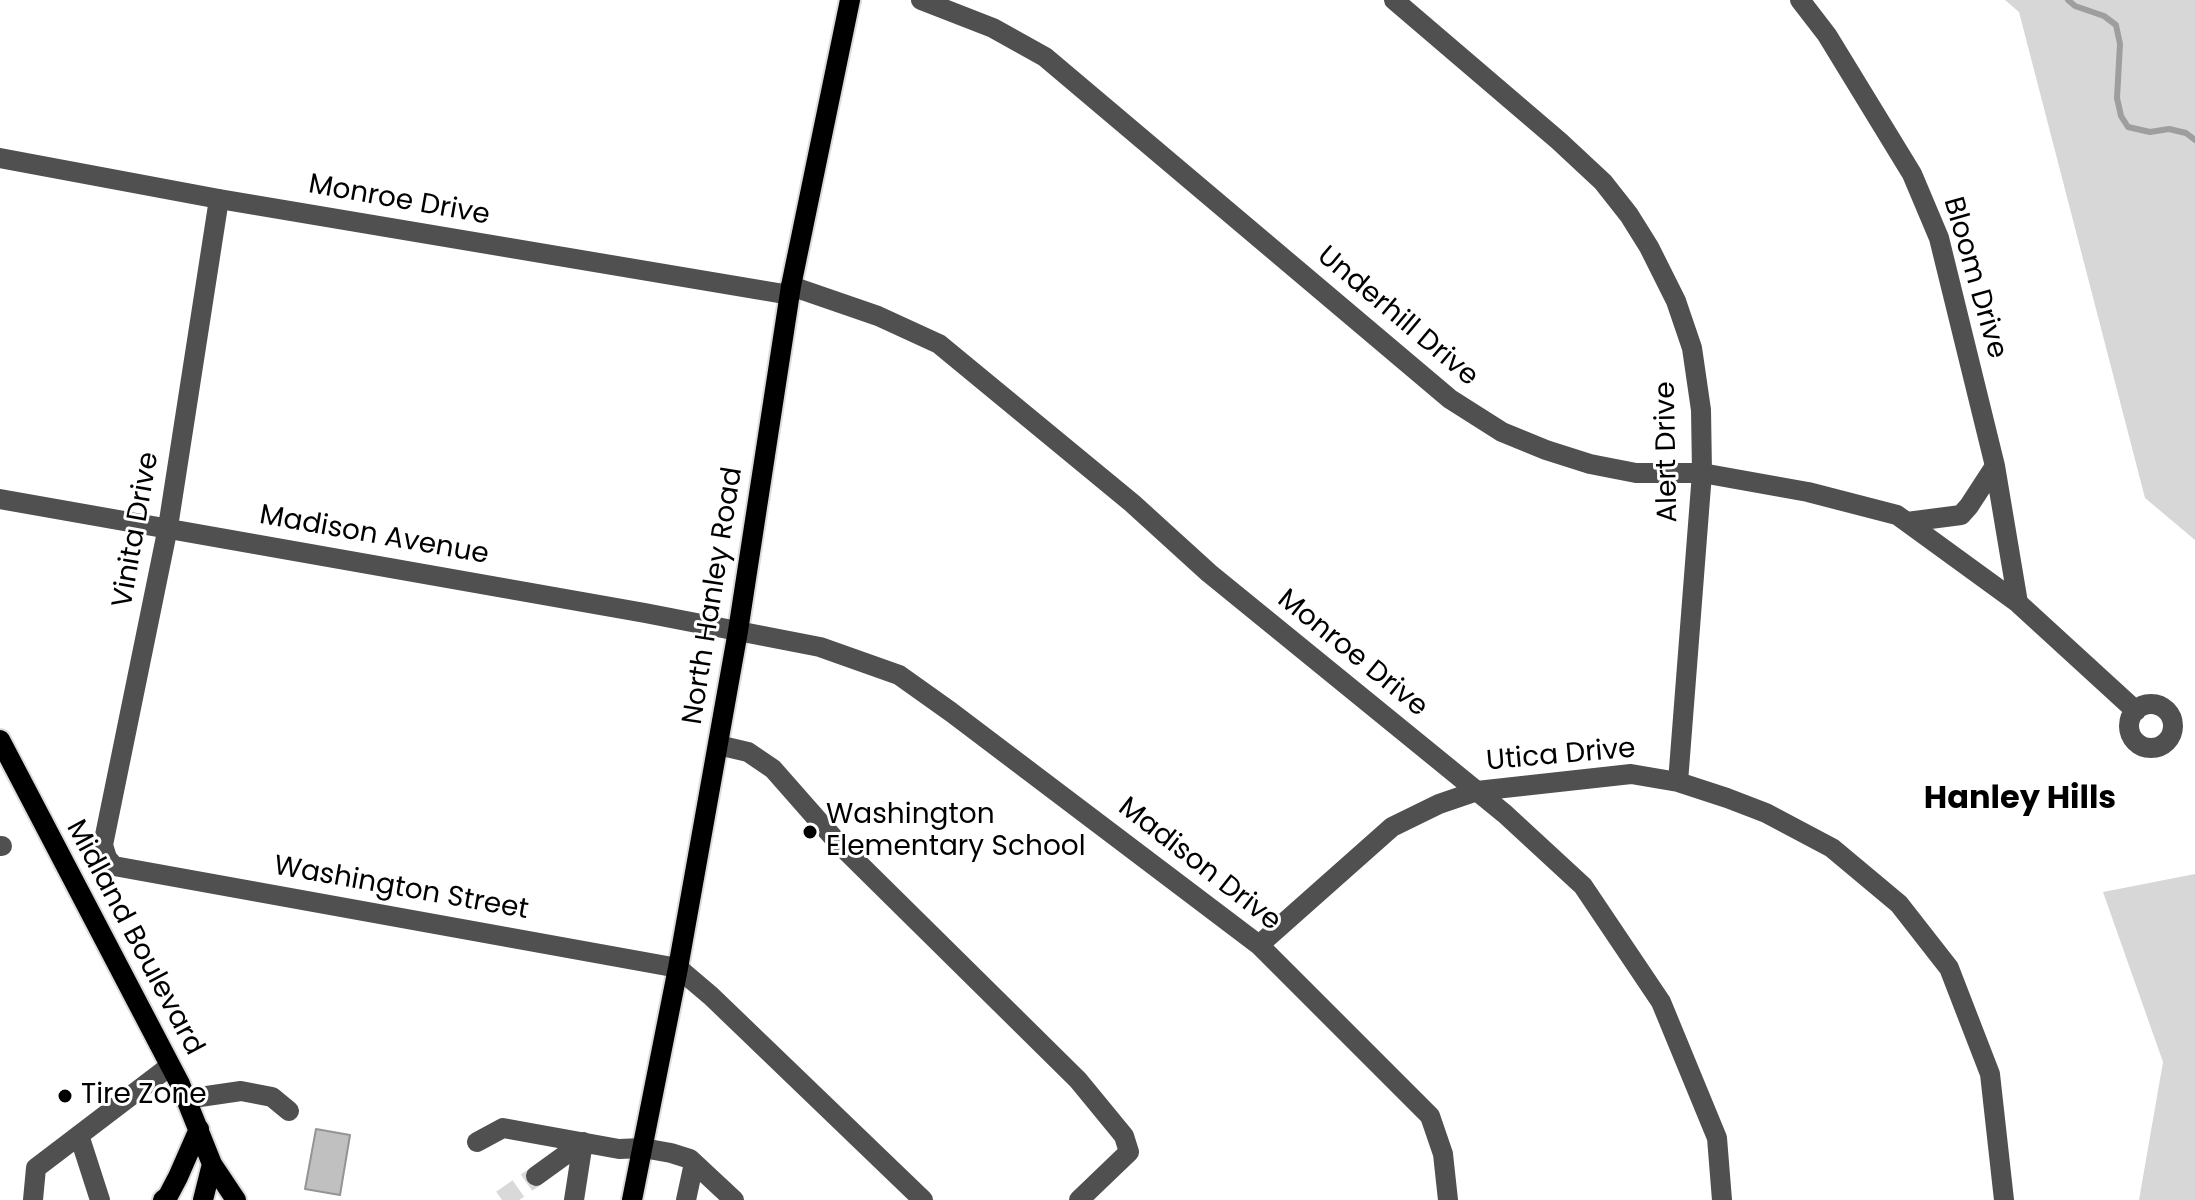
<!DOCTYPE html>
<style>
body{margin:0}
canvas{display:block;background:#fff}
</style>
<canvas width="2195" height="1200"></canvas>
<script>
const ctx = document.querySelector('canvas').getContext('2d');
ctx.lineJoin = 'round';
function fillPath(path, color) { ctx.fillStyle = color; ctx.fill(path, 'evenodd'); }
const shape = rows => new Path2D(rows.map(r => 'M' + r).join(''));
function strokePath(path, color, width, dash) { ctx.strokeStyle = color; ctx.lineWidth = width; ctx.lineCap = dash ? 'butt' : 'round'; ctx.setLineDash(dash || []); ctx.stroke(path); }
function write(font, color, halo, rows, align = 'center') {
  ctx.font = font + ' Poppins,sans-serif'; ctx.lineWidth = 6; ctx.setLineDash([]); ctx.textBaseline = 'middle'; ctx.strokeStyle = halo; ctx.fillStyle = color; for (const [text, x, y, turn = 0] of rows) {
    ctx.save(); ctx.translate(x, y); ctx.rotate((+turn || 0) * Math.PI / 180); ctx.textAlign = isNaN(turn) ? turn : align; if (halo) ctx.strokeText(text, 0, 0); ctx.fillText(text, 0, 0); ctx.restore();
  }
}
fillPath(shape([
 [2005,0,2195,0,2195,540,2145,498,2019,12],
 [2195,874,2195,1200,2139,1200,2163,1062,2103,892]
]), '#d7d7d7');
strokePath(shape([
 [2068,0,2075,6,2104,16,2116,25,2120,44,2117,98,2121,116,2128,127,2150,132,2169,129,2186,133,2195,140]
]), '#9e9e9e', 6);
const building = shape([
 [316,1129,350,1135,340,1195,305,1189,316,1129]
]);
fillPath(building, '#c0c0c0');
strokePath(building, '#949494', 2);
strokePath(shape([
 [502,1200,536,1176]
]), '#d9d9d9', 20, [20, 10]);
const major = shape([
 [0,740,180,1084,212,1164,236,1200],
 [163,1200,168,1196,178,1177,199,1129],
 [203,1200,212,1164],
 [632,1200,678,968,738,631,791,286,850,0]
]);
strokePath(major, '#dbdbdb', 24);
strokePath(shape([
 [921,0,993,28,1045,57,1450,399,1502,432,1546,450,1590,464,1636,473,1702,473,1808,492,1897,515,2018,603,2136,711],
 [1394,0,1559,141,1603,182,1629,215,1649,247,1676,301,1692,348,1701,410,1702,473,1678,782],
 [1800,0,1827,35,1912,174,1939,238,1995,466,2018,603],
 [0,158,219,199,790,295],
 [219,199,168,527,103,845,107,858,114,866,678,968,711,996,923,1200],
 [791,286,878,316,939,344,1132,503,1209,573,1505,814,1583,886,1661,1002,1717,1138,1722,1200],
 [0,499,645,613,820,647,899,675,951,712,1259,945,1430,1116,1443,1154,1448,1200],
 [1907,522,1961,515,1969,506,1995,466],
 '2129 726a22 22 0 1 1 44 0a22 22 0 1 1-44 0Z',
 [718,745,748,752,773,769,839,844,1078,1080,1124,1136,1129,1152,1079,1200],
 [0,846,2,846],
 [1259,945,1392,827,1439,804,1477,791,1631,774,1678,782,1727,798,1766,813,1832,848,1899,904,1949,968,1990,1074,2004,1200],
 [186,1099,241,1091,272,1097,289,1111],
 [79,1135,100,1200],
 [477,1142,503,1128,619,1149,643,1148,671,1153,690,1159,734,1200],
 [536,1176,583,1142],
 [33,1200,36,1168,170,1066],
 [574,1200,583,1142],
 [686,1200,694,1163]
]), '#505050', 20);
strokePath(major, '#000', 20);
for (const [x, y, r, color] of [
 [810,832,8,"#000"],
 [65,1096,8,"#000"]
]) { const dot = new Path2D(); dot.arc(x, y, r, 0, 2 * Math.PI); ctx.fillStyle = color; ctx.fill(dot); strokePath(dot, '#fff', 3); }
write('28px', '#000', '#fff', [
 ["Monroe Drive",399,201,10],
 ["Bloom Drive",1974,278,74],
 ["Underhill Drive",1397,317,40],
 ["Alert Drive",1668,452,-91],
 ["Vinita Drive",137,530,-80],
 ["Madison Avenue",374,536,10],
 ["North Hanley Road",714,596,-81],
 ["Monroe Drive",1352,654,39],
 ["Utica Drive",1561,756,-5],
 ["Madison Drive",1199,865,38],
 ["Washington Street",401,889,10],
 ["Midland Boulevard",134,938,62]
]);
write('28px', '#000', '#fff', [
 ["Washington",826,816],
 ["Elementary School",826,848],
 ["Tire Zone",81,1096]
], 'left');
write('bold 32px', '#000', '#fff', [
 ["Hanley Hills",2020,800]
]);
</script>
